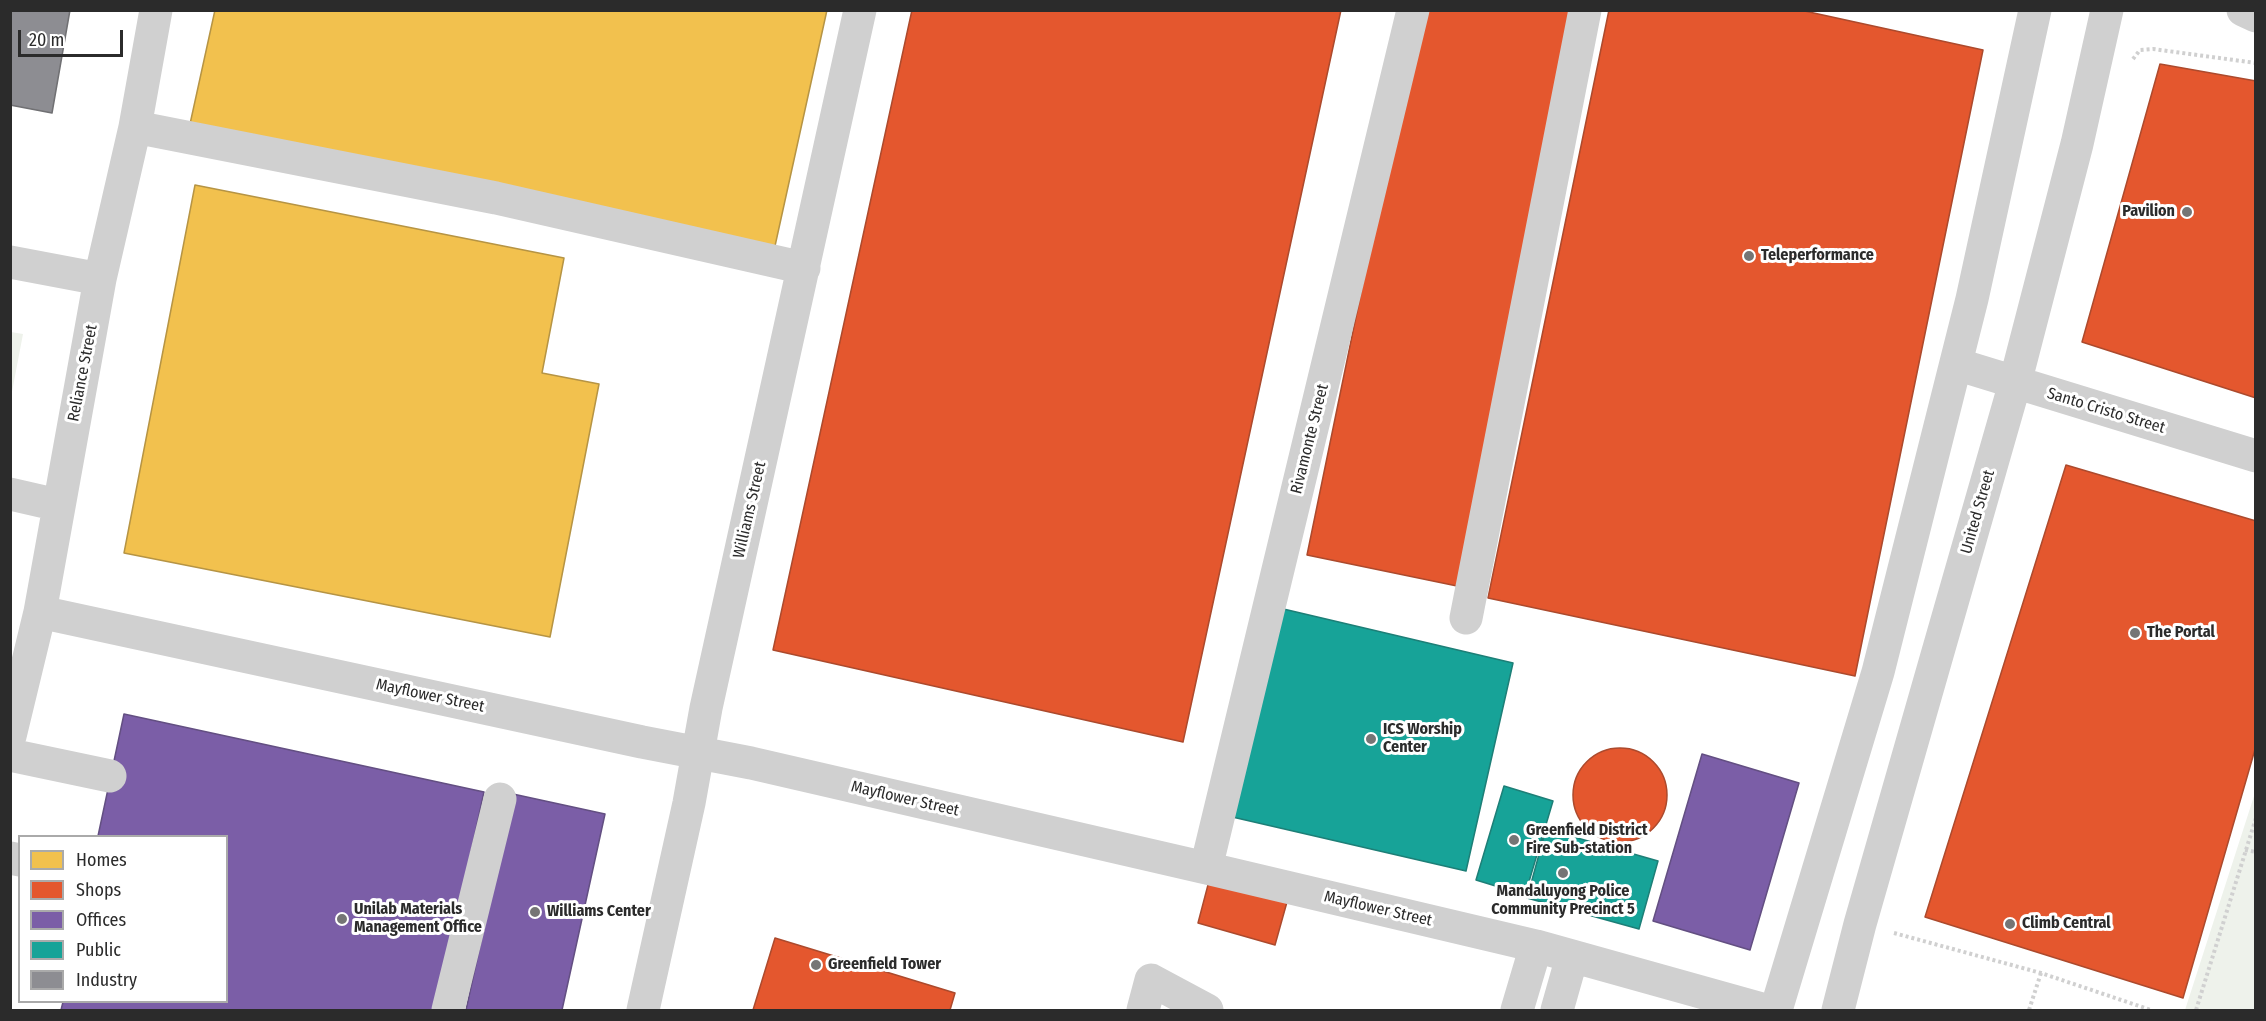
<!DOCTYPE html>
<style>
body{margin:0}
#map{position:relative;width:2266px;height:1021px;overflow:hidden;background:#fff;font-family:"Fira Sans Condensed",sans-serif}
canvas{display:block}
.frame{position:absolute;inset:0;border:12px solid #2b2b2b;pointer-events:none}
.legend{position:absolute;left:18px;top:835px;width:210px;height:168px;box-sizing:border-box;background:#fff;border:2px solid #aaa;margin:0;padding:8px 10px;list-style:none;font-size:18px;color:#2b2b2b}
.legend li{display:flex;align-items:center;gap:12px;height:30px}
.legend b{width:30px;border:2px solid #aaa}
.scale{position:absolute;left:18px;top:30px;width:105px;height:27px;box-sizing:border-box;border:3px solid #2b2b2b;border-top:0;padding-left:8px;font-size:18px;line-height:21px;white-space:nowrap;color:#2b2b2b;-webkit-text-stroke:4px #fff;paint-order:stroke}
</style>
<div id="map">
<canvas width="2266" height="1021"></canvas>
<div class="frame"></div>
<ul class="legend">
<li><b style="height:16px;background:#f2c14e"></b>Homes</li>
<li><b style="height:16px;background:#e4572e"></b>Shops</li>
<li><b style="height:16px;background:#7b5ea7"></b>Offices</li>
<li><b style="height:16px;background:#17a398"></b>Public</li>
<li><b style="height:16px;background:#8d8d92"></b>Industry</li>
</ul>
<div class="scale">20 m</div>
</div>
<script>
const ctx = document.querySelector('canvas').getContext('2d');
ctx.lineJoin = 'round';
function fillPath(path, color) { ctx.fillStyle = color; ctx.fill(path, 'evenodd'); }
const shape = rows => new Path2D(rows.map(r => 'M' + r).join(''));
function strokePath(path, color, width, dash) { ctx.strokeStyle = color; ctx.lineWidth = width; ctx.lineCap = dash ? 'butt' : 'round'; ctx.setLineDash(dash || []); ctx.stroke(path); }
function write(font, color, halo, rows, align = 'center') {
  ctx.font = font + ' "Fira Sans Condensed",sans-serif'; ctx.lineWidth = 6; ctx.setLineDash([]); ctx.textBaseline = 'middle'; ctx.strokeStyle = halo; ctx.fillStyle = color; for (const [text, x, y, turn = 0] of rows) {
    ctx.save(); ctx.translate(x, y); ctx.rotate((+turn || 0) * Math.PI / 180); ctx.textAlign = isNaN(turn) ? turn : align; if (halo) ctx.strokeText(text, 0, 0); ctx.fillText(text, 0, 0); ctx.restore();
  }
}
fillPath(shape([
 [11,332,23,334,11,397,10,332],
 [2255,793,2255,1010,2185,1010]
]), '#eef2eb');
const homes = shape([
 [215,10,827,10,775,246,190,124,215,10],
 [195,185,564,258,542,373,599,384,550,637,124,553,195,185]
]);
fillPath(homes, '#f2c14e');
strokePath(homes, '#b69444', 1.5);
const shops = shape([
 [912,10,1341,10,1183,742,773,650,912,10],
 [1419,10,1576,10,1457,586,1307,555,1419,10],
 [1609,10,1800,10,1983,50,1855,676,1488,598,1609,10],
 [2160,64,2256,81,2256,398,2082,342,2160,64],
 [2066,465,2256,521,2256,746,2183,998,1925,917,2066,465],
 '1573 795a47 47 0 1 1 94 0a47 47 0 1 1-94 0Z',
 [1209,881,1287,902,1275,945,1198,923,1209,881],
 [775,938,955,993,950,1010,753,1010,775,938]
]);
fillPath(shops, '#e4572e');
strokePath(shops, '#ac4a2d', 1.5);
const offices = shape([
 [124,714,484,792,437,1010,61,1010,63,1002,226,1002,226,836,98,836,124,714],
 [1702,754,1799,783,1750,950,1653,921,1702,754],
 [513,794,605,814,562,1010,466,1010,513,794]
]);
fillPath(offices, '#7b5ea7');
strokePath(offices, '#634f82', 1.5);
const public = shape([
 [1275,607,1513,663,1466,871,1228,816,1275,607],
 [1504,786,1553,801,1525,895,1476,880,1504,786],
 [1546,829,1658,861,1639,929,1527,898,1546,829]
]);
fillPath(public, '#17a398');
strokePath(public, '#1d7f77', 1.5);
const industry = shape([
 [10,10,70,10,52,113,10,105,10,10]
]);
fillPath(industry, '#8d8d92');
strokePath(industry, '#707073', 1.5);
strokePath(shape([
 [2133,59,2140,50,2153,49,2256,63],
 [2245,850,2256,852],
 [1894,933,2041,973,2151,1010],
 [2029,1010,2041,973],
 [2196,1010,2256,818]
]), '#d0d0d0', 4, [3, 3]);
strokePath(shape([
 [2243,10,2256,16],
 [135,127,496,198,804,268],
 [10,262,100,279],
 [1956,364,2256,456],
 [10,494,58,505],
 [40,612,642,742,751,763,1206,868,1536,946,1765,1010],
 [1466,618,1585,10],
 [10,736,40,612,100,279,135,127,156,10],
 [10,755,110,776],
 [10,858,20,860],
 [1206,868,1413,10],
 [448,1010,500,799],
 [643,1010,689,803,706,708,860,10],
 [1143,1010,1151,980,1207,1010],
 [1517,1010,1536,946],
 [1557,1010,1572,957],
 [1776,1010,1878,672,1972,299,2035,10],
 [1838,1010,1860,924,2015,383,2077,144,2107,10]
]), '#d0d0d0', 33);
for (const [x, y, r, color] of [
 [2187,212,6,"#757575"],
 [1749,256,6,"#757575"],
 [2135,633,6,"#757575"],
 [1371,739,6,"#757575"],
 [1514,840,6,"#757575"],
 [1563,873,6,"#757575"],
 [535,912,6,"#757575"],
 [342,919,6,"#757575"],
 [2010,924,6,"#757575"],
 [816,965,6,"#757575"]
]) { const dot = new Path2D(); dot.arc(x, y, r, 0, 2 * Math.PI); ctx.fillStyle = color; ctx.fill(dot); strokePath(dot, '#fff', 2); }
write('bold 16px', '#2b2b2b', '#fff', [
 ["Pavilion",2175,212,"right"],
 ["Teleperformance",1761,256],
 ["The Portal",2147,633],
 ["ICS Worship",1383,730],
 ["Center",1383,748],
 ["Greenfield District",1526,831],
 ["Fire Sub-station",1526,849],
 ["Mandaluyong Police",1563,892,"center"],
 ["Community Precinct 5",1563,910,"center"],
 ["Unilab Materials",354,910],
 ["Management Office",354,928],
 ["Williams Center",547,912],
 ["Climb Central",2022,924],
 ["Greenfield Tower",828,965]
], 'left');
write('16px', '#2b2b2b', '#fff', [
 ["Reliance Street",83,373,-79],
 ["Santo Cristo Street",2106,411,17],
 ["Rivamonte Street",1310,439,-76],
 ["Williams Street",750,510,-77],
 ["United Street",1978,512,-74],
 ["Mayflower Street",430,696,12],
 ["Mayflower Street",905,799,13],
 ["Mayflower Street",1378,909,13]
]);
</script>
